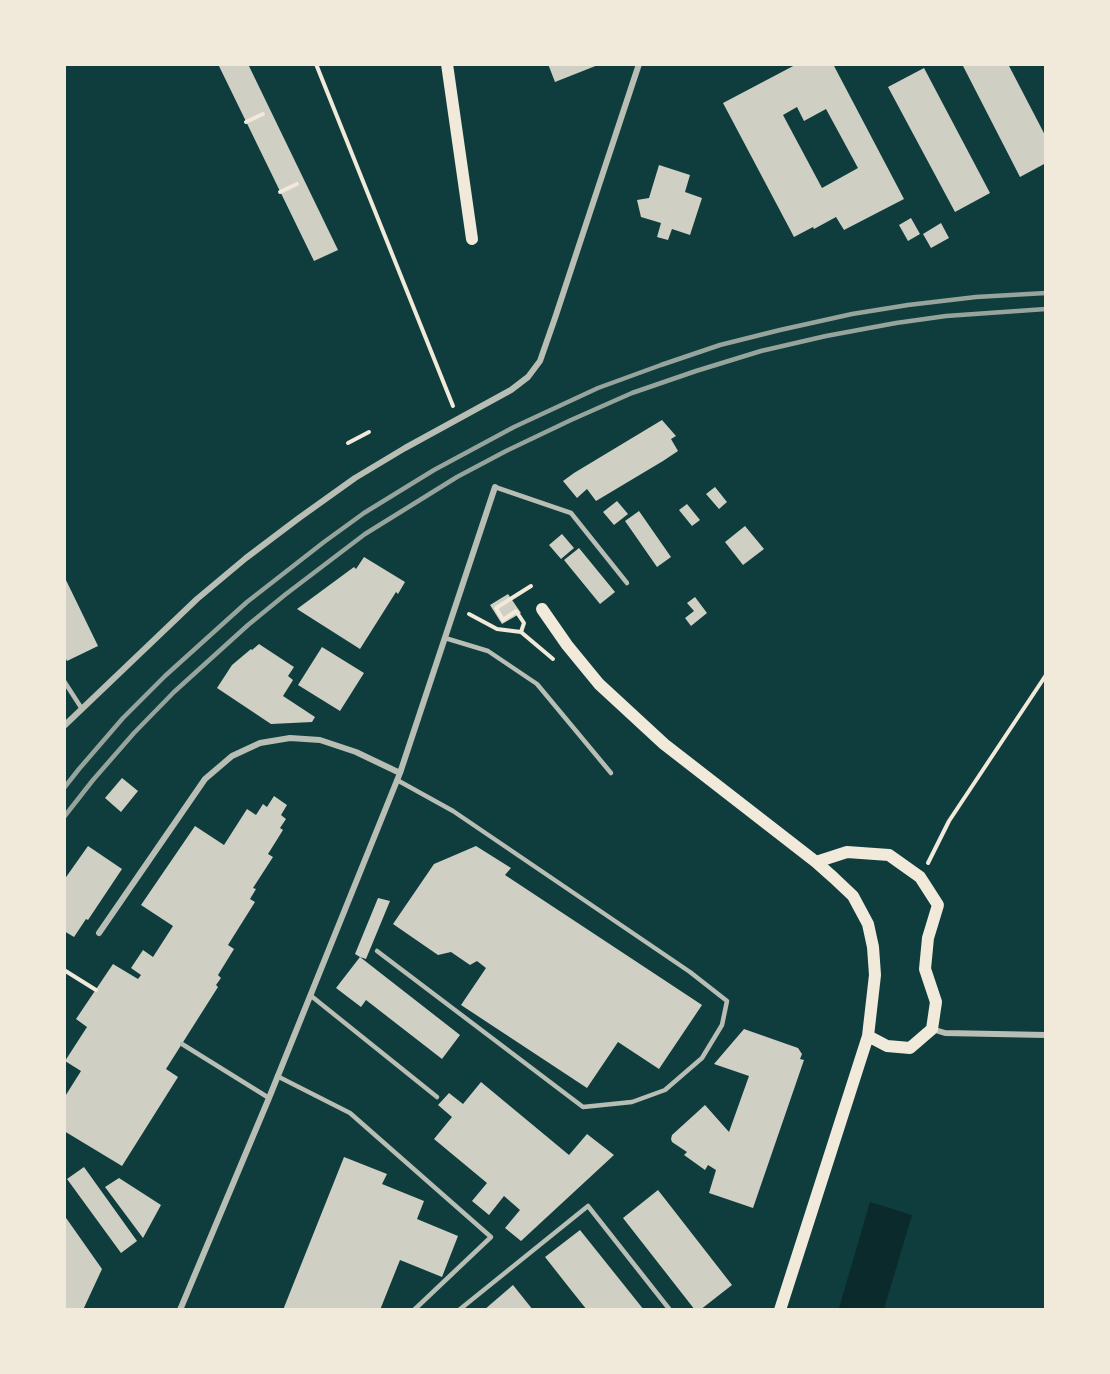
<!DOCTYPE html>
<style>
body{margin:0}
#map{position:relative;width:1110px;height:1374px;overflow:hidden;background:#0f3d3e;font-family:Lato,sans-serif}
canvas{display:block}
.frame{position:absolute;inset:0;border:66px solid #f1e9da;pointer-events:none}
</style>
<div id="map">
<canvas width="1110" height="1374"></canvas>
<div class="frame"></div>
</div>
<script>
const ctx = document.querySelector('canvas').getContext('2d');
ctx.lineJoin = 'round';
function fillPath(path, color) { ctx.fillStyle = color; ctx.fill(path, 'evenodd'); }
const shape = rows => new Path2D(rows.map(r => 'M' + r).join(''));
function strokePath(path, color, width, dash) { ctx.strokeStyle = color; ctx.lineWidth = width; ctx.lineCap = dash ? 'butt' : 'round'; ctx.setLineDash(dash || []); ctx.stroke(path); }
fillPath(shape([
 [870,1202,912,1215,884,1309,846,1309,839,1308]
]), '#0a2a2b');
fillPath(shape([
 [218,64,248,64,338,250,314,261],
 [548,64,598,64,598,65,555,82],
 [797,64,833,64,904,199,844,230,836,217,814,229,813,227,794,237,723,103],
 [797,107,804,121,826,109,858,168,822,188,783,115],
 [962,64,1008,64,1046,137,1046,163,1020,177],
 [924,68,990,193,955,212,888,87],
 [659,165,690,175,685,192,702,198,690,235,672,229,668,240,657,237,661,223,641,217,637,200,649,198],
 [911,218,920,234,908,241,899,225],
 [941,223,949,238,931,248,923,234],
 [662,420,676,436,671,439,678,451,663,461,596,501,587,489,577,498,563,481,574,473],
 [715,487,727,502,719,509,706,494],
 [617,501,628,514,614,525,603,512],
 [687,504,700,520,692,526,679,510],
 [639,511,671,557,657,567,625,521],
 [745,526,764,549,743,565,725,542],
 [562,534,574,548,561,559,549,545],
 [579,548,615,592,600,604,564,560],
 [364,557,405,582,398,594,396,592,360,649,297,609,354,567,356,569],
 [64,576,98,646,67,661,64,655],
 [508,594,521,613,502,624,490,605],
 [695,597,707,613,691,626,685,618,694,611,687,603],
 [259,644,294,667,288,676,293,680,283,696,315,717,312,722,271,724,217,688,232,665,251,649,252,650],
 [322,647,364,673,340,711,298,685],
 [122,778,138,791,121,812,105,798],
 [274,796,287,805,281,815,286,819,280,828,283,830,268,854,273,857,253,888,256,889,250,899,255,902,228,945,234,949,218,975,221,978,216,985,218,987,166,1069,178,1077,122,1166,64,1131,64,1098,81,1071,65,1061,87,1027,76,1019,113,964,138,979,141,975,131,968,143,950,153,957,173,926,141,905,195,826,224,845,247,809,256,815,263,804,267,807],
 [88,846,122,869,88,920,86,919,74,937,64,931,64,880],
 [476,846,511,868,505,875,702,1005,659,1069,618,1042,587,1088,461,1005,486,968,477,961,470,965,451,952,438,955,393,924,434,864],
 [378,898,390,901,366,959,360,957,355,954],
 [360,957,460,1035,442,1059,366,1000,361,1007,336,988],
 [744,1029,798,1048,802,1054,800,1059,804,1060,753,1208,709,1193,716,1170,708,1165,705,1170,684,1155,687,1152,672,1142,671,1139,672,1135,705,1105,729,1132,749,1076,714,1064],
 [481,1082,569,1155,587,1134,614,1155,521,1241,505,1228,520,1210,504,1196,489,1215,472,1201,487,1183,434,1139,452,1117,438,1105,449,1093,463,1104],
 [344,1157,387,1174,382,1184,424,1201,417,1219,458,1236,442,1277,400,1260,380,1310,283,1310],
 [84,1167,137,1241,121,1253,67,1179],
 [119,1178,161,1205,143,1238,105,1187],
 [658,1190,732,1285,700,1310,695,1310,623,1218],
 [64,1215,102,1269,83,1310,64,1310],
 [580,1230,644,1310,587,1310,571,1290,545,1257],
 [513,1285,533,1310,484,1310]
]), '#cfcfc3');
strokePath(shape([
 [316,64,453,406],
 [246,122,263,114],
 [280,192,297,184],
 [348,443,369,432],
 [469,614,497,629,521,632,553,659],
 [521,632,524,623,516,611,503,620,496,608,531,586],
 [928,863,949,821,1046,675],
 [64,970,96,990]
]), '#f1e9da', 4);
strokePath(shape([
 [495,487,571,513,627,583],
 [445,638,488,651,537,684,611,773],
 [64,681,82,709],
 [377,951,583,1107,632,1102,665,1090,702,1058,722,1025,727,1001,690,972,453,811,397,780],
 [310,995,437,1097],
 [182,1044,269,1098],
 [277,1076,350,1113,491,1237,414,1310],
 [459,1310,588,1206,670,1310]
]), '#b8beb3', 4.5);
strokePath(shape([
 [64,726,197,599,246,558,299,518,355,478,405,448,511,390,528,377,540,361,555,318,639,64],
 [99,933,205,779,232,756,260,743,290,738,320,740,356,752,400,773],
 [932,1029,945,1033,1046,1035],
 [180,1310,269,1098,400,773,495,487]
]), '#b8beb3', 6);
strokePath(shape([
 [447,64,472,239],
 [542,609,567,645,599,684,664,744,816,862,834,878,853,896,868,924,873,947,875,975,868,1036,887,1046,910,1048,932,1029,936,1002,925,969,928,938,938,905,920,877,889,855,847,852,816,862],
 [780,1310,868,1036]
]), '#f1e9da', 12);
strokePath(shape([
 [64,788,79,769,123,718,165,676,247,602,324,542,364,513,434,470,514,427,598,388,661,365,720,345,780,330,852,314,908,305,976,297,1046,293],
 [64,817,93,780,134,733,174,692,248,625,286,594,365,534,457,477,506,451,571,420,632,393,696,371,761,351,826,336,896,323,946,316,1046,309]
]), '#97a49c', 4.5);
</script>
